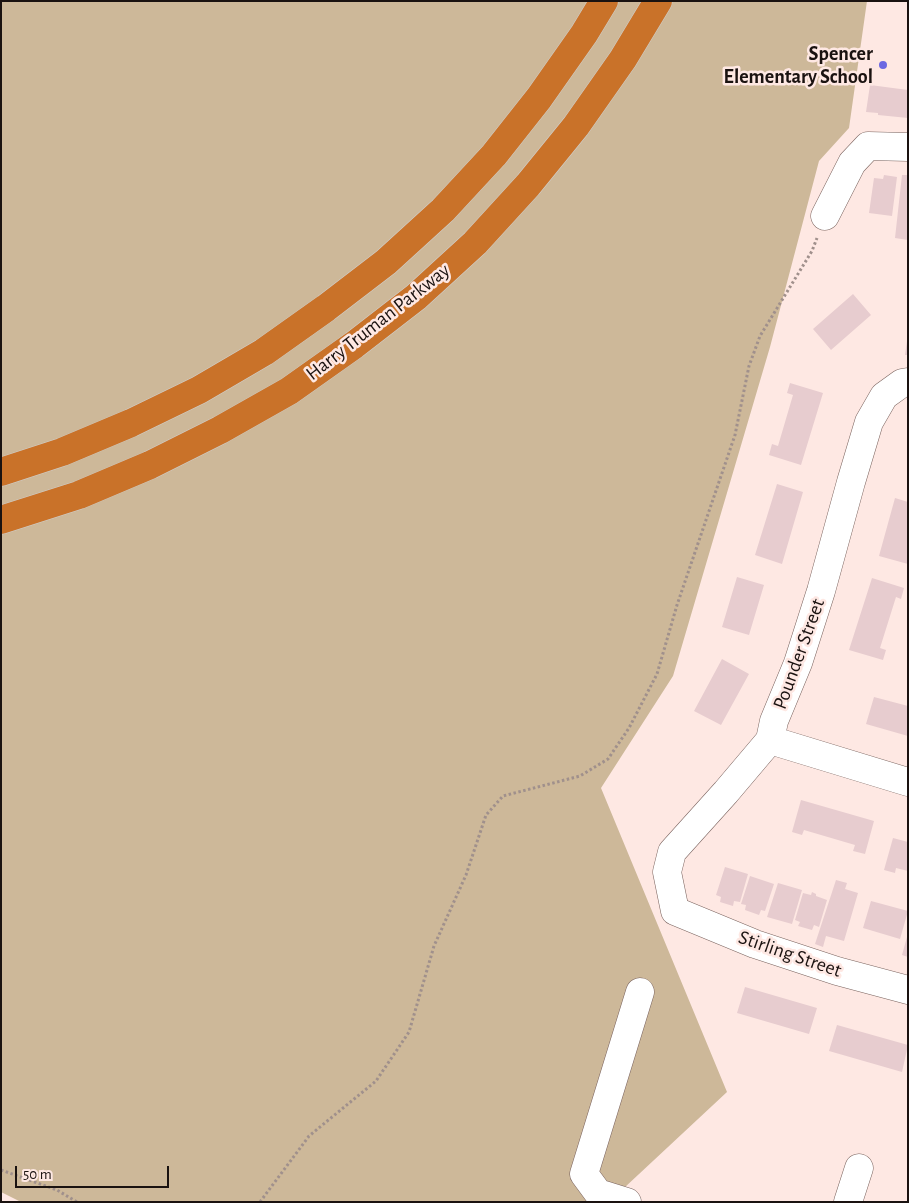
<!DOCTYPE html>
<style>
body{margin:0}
#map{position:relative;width:909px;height:1203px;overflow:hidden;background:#fee8e3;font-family:"Alegreya Sans",sans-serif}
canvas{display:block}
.frame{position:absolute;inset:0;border:2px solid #1a1210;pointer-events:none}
.scale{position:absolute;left:15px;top:1166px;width:154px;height:22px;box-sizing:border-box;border:2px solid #1a1210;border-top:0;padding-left:6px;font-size:15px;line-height:18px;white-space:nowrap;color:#1a1210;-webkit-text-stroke:4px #fee8e3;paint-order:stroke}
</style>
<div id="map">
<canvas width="909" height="1203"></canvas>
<div class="frame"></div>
<div class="scale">50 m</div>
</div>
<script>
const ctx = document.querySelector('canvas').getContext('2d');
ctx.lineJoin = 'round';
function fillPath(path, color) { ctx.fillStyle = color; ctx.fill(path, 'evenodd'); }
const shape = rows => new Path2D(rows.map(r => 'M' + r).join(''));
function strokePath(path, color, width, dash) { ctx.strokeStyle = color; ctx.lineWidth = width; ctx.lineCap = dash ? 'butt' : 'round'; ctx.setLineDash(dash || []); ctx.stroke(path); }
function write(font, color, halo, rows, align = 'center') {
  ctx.font = font + ' "Alegreya Sans",sans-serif'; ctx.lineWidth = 5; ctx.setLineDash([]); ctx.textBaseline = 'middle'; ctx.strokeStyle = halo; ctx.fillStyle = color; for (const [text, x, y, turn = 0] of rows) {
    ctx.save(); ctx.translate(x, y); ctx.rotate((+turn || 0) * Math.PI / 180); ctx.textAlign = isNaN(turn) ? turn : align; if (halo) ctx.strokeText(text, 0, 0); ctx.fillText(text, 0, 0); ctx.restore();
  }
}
fillPath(shape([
 [1,1,867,1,849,128,819,161,770,347,673,676,601,788,727,1092,609,1202,21,1202,1,1192]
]), '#cdb899');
fillPath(shape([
 [870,85,908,90,908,118,878,115,878,113,866,112],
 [884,175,897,177,892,216,869,213,874,178,883,179],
 [902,175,908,175,908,240,895,238],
 [853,294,871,315,831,350,813,329],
 [907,341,908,341,908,355,905,355],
 [790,383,823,393,801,465,769,455,772,444,778,446,793,395,787,393],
 [777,484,803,492,782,564,755,555],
 [895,498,908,502,908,564,879,556],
 [737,577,764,585,749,635,722,627],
 [872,578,904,588,901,599,896,597,880,648,886,650,883,660,849,650],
 [722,659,749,674,721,725,694,711],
 [874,697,908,706,908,736,866,724],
 [801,800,874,821,865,854,853,851,855,845,804,830,802,835,792,832],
 [893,838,908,842,908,871,896,868,895,873,884,870],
 [725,867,748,874,740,902,734,901,733,906,720,902,721,897,716,895],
 [750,876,774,884,765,911,761,910,759,915,745,910,746,905,741,904],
 [836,880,847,883,845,889,858,893,844,941,826,936,823,947,815,944],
 [778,883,802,890,792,924,767,917],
 [812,892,816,894,816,896,827,900,819,927,814,925,812,930,798,926,800,922,795,920,803,893,811,895],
 [871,901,908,911,900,939,863,928],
 [907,937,908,937,908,957,902,955],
 [745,987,817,1008,809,1034,737,1013],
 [837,1025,908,1045,902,1072,829,1051]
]), '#e7cccf');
const minor = shape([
 [825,216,852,163,868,146,908,147],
 [908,382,902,383,884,396,869,422,851,482,821,591,798,663,774,721,770,740,726,792,672,852,667,872,675,911,755,944,837,971,908,990],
 [770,740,908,782],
 [627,1202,598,1193,584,1174,640,992],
 [848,1202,859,1168]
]);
const highway = shape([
 [1,472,62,452,131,423,199,390,264,352,326,308,386,262,443,210,494,155,539,98,584,34,604,1],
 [1,520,79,495,150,465,220,430,289,391,354,345,416,297,475,243,528,185,576,126,623,59,658,1]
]);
strokePath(minor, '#7a635e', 29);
strokePath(highway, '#d1d0cf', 29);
strokePath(shape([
 [1,1170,57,1190,77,1202],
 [260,1202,309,1136,376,1081,409,1032,434,946,466,875,486,815,503,796,580,776,608,759,629,728,657,674,677,605,735,435,749,366,760,336,812,251,817,238]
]), '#a0908c', 3, [2.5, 2.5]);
strokePath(minor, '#fff', 28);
strokePath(highway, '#c97229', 28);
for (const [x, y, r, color] of [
 [883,65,5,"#6b68e2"]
]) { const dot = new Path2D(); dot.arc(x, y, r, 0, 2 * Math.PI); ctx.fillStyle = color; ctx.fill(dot); strokePath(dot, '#fee8e3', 2); }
write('bold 20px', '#1a1210', '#fee8e3', [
 ["Spencer",873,54],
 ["Elementary School",873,77]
], 'right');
write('20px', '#1a1210', '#fee8e3', [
 ["Harry Truman Parkway",378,322,-38],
 ["Pounder Street",799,654,-70],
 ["Stirling Street",790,954,19]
]);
</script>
